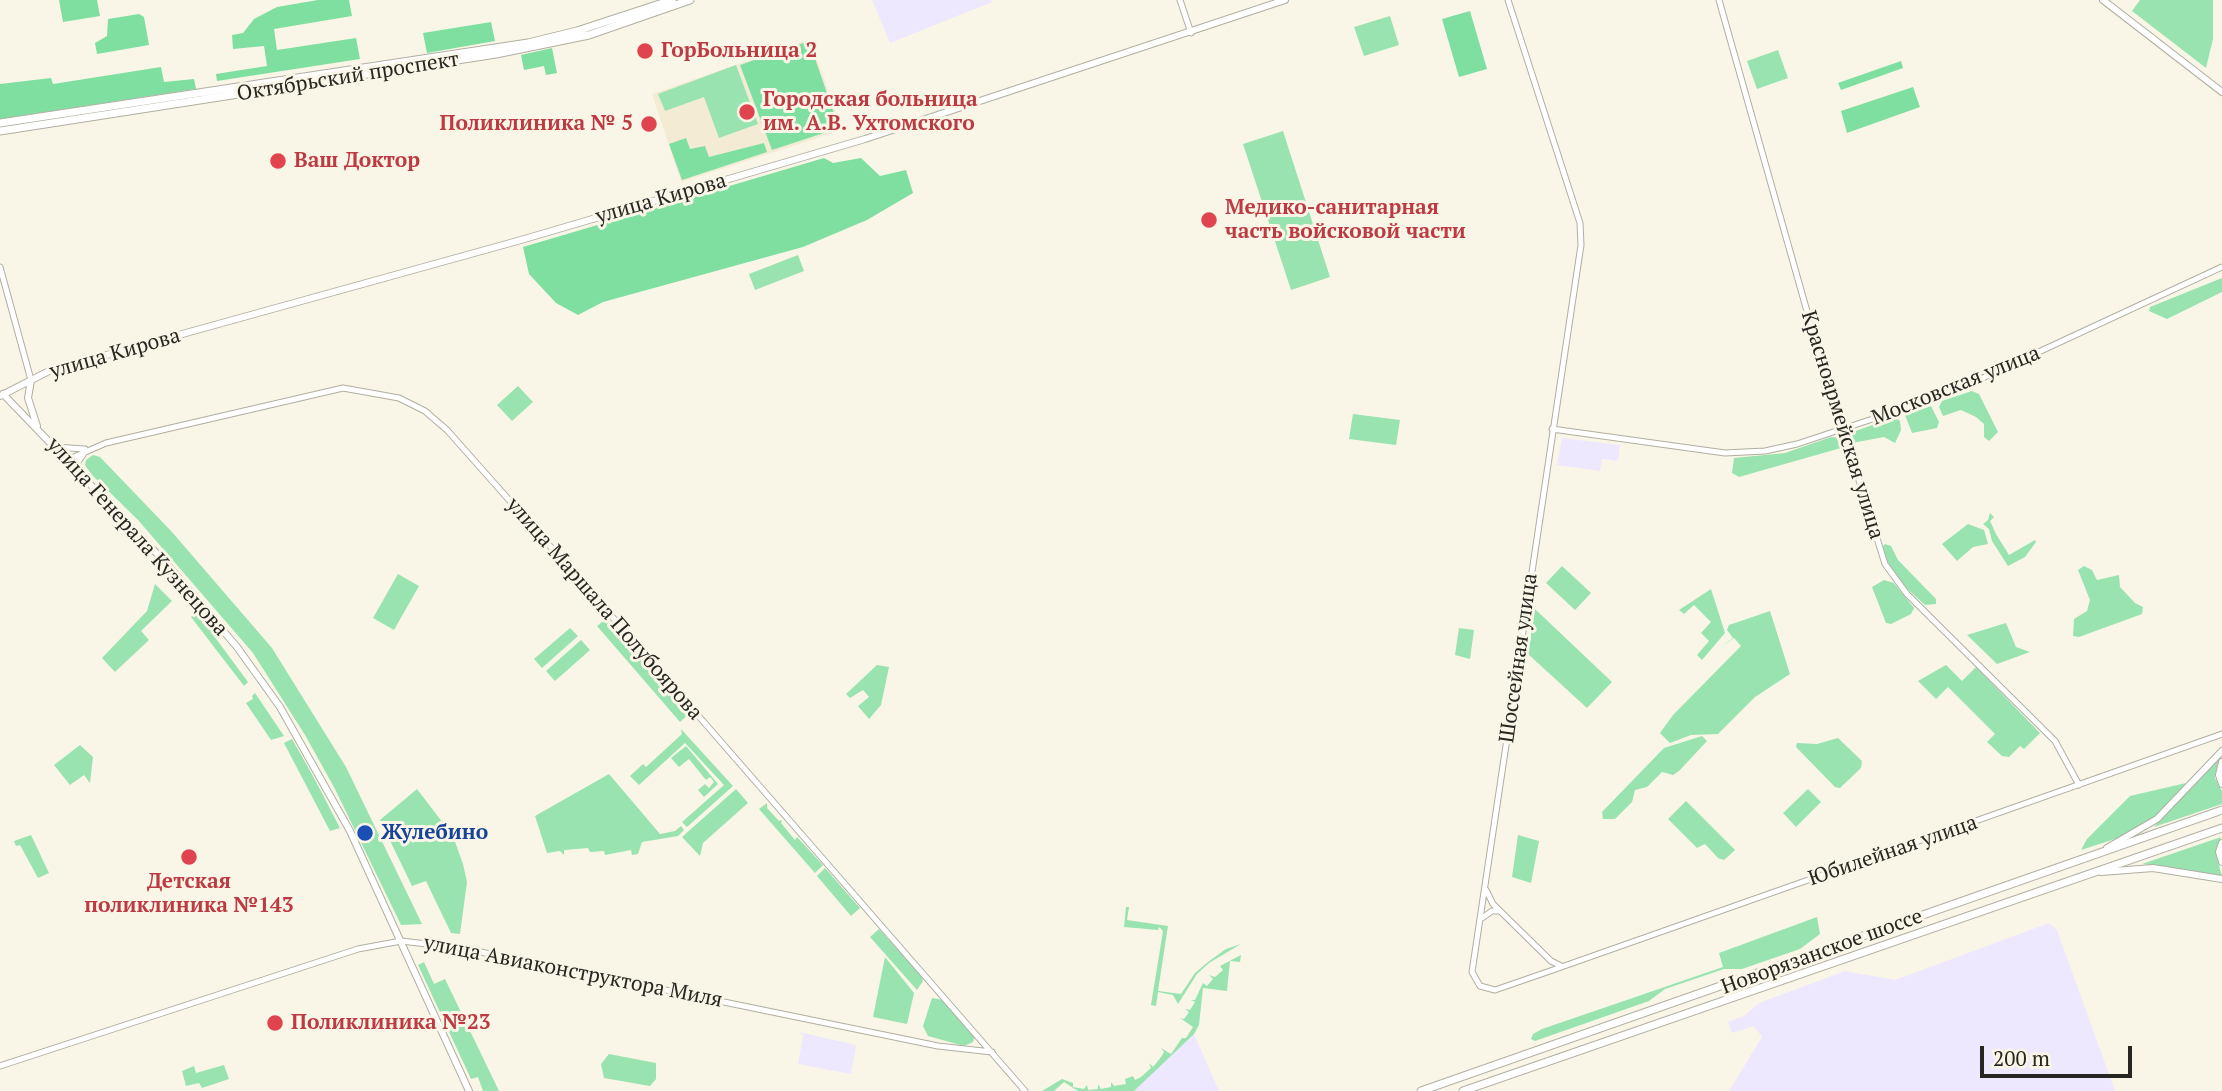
<!DOCTYPE html>
<meta charset="utf-8">
<style>
body{margin:0}
#map{position:relative;width:2222px;height:1091px;overflow:hidden;background:#f9f6e7;font-family:"PT Serif",serif}
canvas{display:block}
.scale{position:absolute;left:1980px;top:1046px;width:152px;height:32px;box-sizing:border-box;border:4px solid #272621;border-top:0;padding-left:9px;font-size:21px;line-height:24px;white-space:nowrap;color:#272621;-webkit-text-stroke:5px #f9f6e7;paint-order:stroke}
</style>
<div id="map">
<canvas width="2222" height="1091"></canvas>
<div class="scale">200 m</div>
</div>
<script>
const ctx = document.querySelector('canvas').getContext('2d');
ctx.lineJoin = 'round';
function fillPath(path, color) { ctx.fillStyle = color; ctx.fill(path, 'evenodd'); }
const shape = rows => new Path2D(rows.map(r => 'M' + r).join(''));
function strokePath(path, color, width, dash) { ctx.strokeStyle = color; ctx.lineWidth = width; ctx.lineCap = dash ? 'butt' : 'round'; ctx.setLineDash(dash || []); ctx.stroke(path); }
function write(font, color, halo, rows, align = 'center') {
  ctx.font = font + ' "PT Serif",serif'; ctx.lineWidth = 6; ctx.setLineDash([]); ctx.textBaseline = 'middle'; ctx.strokeStyle = halo; ctx.fillStyle = color; for (const [text, x, y, turn = 0] of rows) {
    ctx.save(); ctx.translate(x, y); ctx.rotate((+turn || 0) * Math.PI / 180); ctx.textAlign = isNaN(turn) ? turn : align; if (halo) ctx.strokeText(text, 0, 0); ctx.fillText(text, 0, 0); ctx.restore();
  }
}
fillPath(shape([
 [872,0,991,0,992,2,890,43],
 [1562,438,1620,445,1618,461,1602,459,1600,471,1557,465],
 [2049,923,2057,930,2115,1091,1729,1091,1762,1037,1754,1026,1732,1033,1728,1022,1744,1016,1759,1003,1845,971,1895,980],
 [799,1032,856,1045,851,1074,798,1064,803,1036],
 [1194,1034,1219,1091,1134,1091,1153,1071]
]), '#eee8fe');
fillPath(shape([
 [810,39,842,130,681,182,652,94]
]), '#f4ebd5');
fillPath(shape([
 [2140,0,2213,0,2213,39,2206,68,2132,11],
 [1390,16,1399,45,1364,56,1354,27],
 [1778,50,1788,78,1757,89,1747,61],
 [736,65,758,124,719,138,704,97,665,111,658,94],
 [1283,131,1330,277,1291,290,1243,144],
 [798,255,804,271,755,290,749,274],
 [2222,278,2222,292,2167,319,2149,311,2150,307],
 [518,386,533,402,512,421,497,405],
 [1972,391,1979,394,1998,432,1989,441,1984,437,1984,424,1976,417,1961,410,1943,416,1939,407,1942,401],
 [1931,406,1939,422,1937,428,1912,433,1905,415],
 [1353,414,1400,420,1396,445,1349,439],
 [1895,417,1900,421,1901,430,1895,443,1884,437,1852,443,1850,433],
 [1831,437,1843,438,1841,448,1739,477,1732,473,1734,458,1785,453],
 [93,455,100,457,172,532,272,648,346,767,422,924,401,925,335,789,305,735,253,653,138,520,92,475,85,465,86,460],
 [1990,513,1994,517,1990,521,1996,534,2009,555,2035,540,2036,542,2025,557,2008,566,1992,541,1989,529,1983,524,1988,520],
 [1968,524,1984,530,1988,544,1973,547,1957,561,1942,544],
 [1885,544,1891,546,1898,560,1936,599,1936,604,1925,605,1902,584,1886,559,1883,546],
 [1562,566,1591,593,1575,610,1546,583],
 [2084,566,2092,570,2097,580,2119,575,2120,587,2135,603,2143,607,2142,614,2079,637,2073,636,2074,619,2087,611,2090,600,2078,570],
 [398,574,419,586,394,630,373,618],
 [1884,580,1894,583,1914,608,1911,614,1891,624,1886,623,1872,587],
 [155,584,172,601,141,631,149,640,115,672,102,658,147,611],
 [1711,589,1725,633,1702,660,1697,655,1709,641,1701,633,1711,622,1694,605,1684,614,1679,610],
 [1535,609,1612,682,1587,708,1528,654],
 [198,611,215,629,214,636,248,682,244,686,191,617],
 [1770,611,1790,674,1755,697,1718,734,1691,735,1670,743,1660,733,1673,715,1741,646,1734,638,1722,646,1733,638,1727,630,1729,625],
 [606,619,689,714,680,722,597,626],
 [2006,623,2016,647,2030,652,1997,664,1967,635],
 [570,628,578,636,542,668,534,659],
 [1459,628,1474,630,1470,659,1455,655],
 [581,640,590,650,555,681,546,671],
 [877,665,889,667,881,705,869,719,858,706,869,697,863,690,850,698,846,694],
 [1946,665,1962,681,1976,667,2040,733,2024,749,2020,746,2009,757,2002,756,1987,742,1995,734,1948,687,1936,699,1918,681],
 [255,693,284,736,271,740,246,703,253,699,252,696],
 [681,729,733,786,687,827,682,822,724,785,685,743,639,785,630,776,643,764,646,767,682,734],
 [1702,736,1707,741,1679,771,1673,775,1662,772,1647,787,1635,790,1632,802,1615,819,1603,819,1602,812,1664,748],
 [1838,738,1862,761,1861,768,1840,788,1835,787,1796,747,1797,743,1817,744],
 [292,739,313,776,340,828,330,831,284,743],
 [80,745,93,757,90,783,84,775,70,785,54,765],
 [686,746,718,784,704,797,698,790,705,784,709,788,714,782,710,777,706,780,689,759,679,767,671,758],
 [2219,758,2215,778,2222,791,2222,804,2154,827],
 [609,774,660,834,675,831,681,826,684,830,678,836,642,842,638,854,632,855,631,850,605,855,604,851,590,852,588,848,564,850,564,855,560,851,547,853,535,816],
 [2186,783,2155,817,2121,837,2081,850,2087,839,2130,796],
 [417,789,453,836,463,864,467,882,460,934,451,933,426,881,412,886,380,820],
 [736,789,748,803,703,843,700,856,682,837],
 [1808,789,1821,802,1796,827,1783,813],
 [1686,801,1735,850,1724,860,1718,858,1705,844,1697,848,1668,819],
 [767,803,767,808,779,821,782,820,781,823,795,840,797,837,823,865,815,873,759,809],
 [31,835,49,873,38,878,20,845,16,846,14,841],
 [1518,835,1539,841,1531,883,1512,877],
 [2221,837,2216,855,2222,876,2142,864],
 [825,868,860,908,851,916,817,876],
 [1126,907,1129,907,1127,920,1168,926,1158,991,1181,994,1195,973,1208,962,1226,949,1241,944,1209,963,1197,974,1178,1004,1173,995,1158,992,1156,1006,1151,1005,1163,931,1159,927,1158,930,1124,927],
 [1817,917,1820,934,1800,949,1742,969,1724,969,1665,989,1649,1001,1535,1041,1531,1039,1533,1034,1542,1029,1723,967,1719,953],
 [879,929,922,977,923,981,917,990,870,937],
 [1241,955,1240,962,1230,961,1227,991,1203,988,1199,1025,1194,1034,1134,1091,1078,1091,1064,1082,1054,1091,1042,1091,1062,1079,1073,1083,1073,1087,1084,1089,1087,1085,1088,1090,1098,1089,1098,1084,1101,1089,1111,1087,1111,1082,1114,1086,1126,1084,1125,1079,1133,1076,1135,1080,1141,1077,1151,1068,1149,1063,1153,1067,1161,1057,1164,1052,1161,1048,1171,1054,1182,1038,1186,1038,1193,1027,1180,1018,1184,1019,1189,1012,1185,1009,1190,1010,1195,1002,1191,1000,1195,1000,1203,983,1207,986,1213,979,1209,975,1215,977,1223,970,1220,966],
 [885,957,914,993,907,1024,873,1017],
 [424,962,434,984,445,979,499,1091,483,1091,478,1077,471,1079,418,965],
 [932,998,944,1000,975,1036,973,1042,964,1046,928,1036,923,1026],
 [609,1054,656,1063,656,1079,650,1086,604,1078,601,1064],
 [224,1065,229,1079,202,1088,199,1083,186,1086,182,1071,194,1066,196,1073]
]), '#99e3b0');
fillPath(shape([
 [59,0,97,0,100,16,63,22],
 [318,0,349,0,352,16,274,29,277,50,356,38,360,59,217,81,216,74,267,66,264,46,233,49,232,35,243,33,254,19,277,7],
 [1470,11,1487,69,1459,77,1442,19],
 [139,14,144,17,149,45,97,54,95,43,107,36,108,19],
 [491,22,495,41,427,53,423,33],
 [809,41,839,128,772,150,740,65],
 [552,48,557,73,546,75,544,66,524,70,521,55],
 [1901,61,1903,68,1841,90,1838,83],
 [161,67,164,82,194,79,196,89,0,119,0,84,51,78,53,84],
 [1913,87,1920,107,1847,133,1841,111],
 [686,138,690,149,705,146,709,157,764,143,767,152,682,180,669,144],
 [824,158,833,163,861,158,880,176,906,170,913,193,867,220,803,247,603,302,578,315,556,303,529,274,523,247]
]), '#7edfa0');
const tertiary = shape([
 [1180,0,1191,33],
 [1508,0,1580,223,1581,245,1472,972,1480,986,1495,990,1550,971,2222,734],
 [1719,0,1812,329,1885,564,1907,594,2055,741,2079,785],
 [0,267,31,380],
 [1552,429,1725,453,1765,451,1797,444,1948,394,2222,267],
 [54,447,85,449],
 [67,460,106,443,343,388,399,398,425,411,447,430,581,581,1025,1091],
 [74,468,84,453],
 [1486,890,1493,904,1551,961,1561,966],
 [1482,918,1492,911,1500,911],
 [0,1066,358,949,401,941,461,948,938,1046,992,1052]
]);
const secondary = shape([
 [2103,0,2222,92],
 [31,380,28,398,37,426],
 [3,394,166,563,237,647,280,707,350,831,469,1091],
 [0,396,49,371,521,240,865,139,1285,0],
 [2222,762,2219,775,2222,784],
 [2222,843,2219,852,2222,862],
 [2107,848,2157,819,2222,751],
 [2101,872,2153,868,2222,879]
]);
const primary = shape([
 [0,123,528,43,577,31,672,0],
 [0,131,496,54,589,35,690,0]
]);
const trunk = shape([
 [1421,1091,2222,810],
 [1463,1091,2222,828]
]);
strokePath(tertiary, '#b1afa1', 7);
strokePath(secondary, '#b1afa1', 8);
strokePath(primary, '#b1afa1', 9);
strokePath(trunk, '#b1afa1', 9);
strokePath(tertiary, '#fff', 5);
strokePath(secondary, '#fff', 6);
strokePath(primary, '#fff', 7);
strokePath(trunk, '#fff', 7);
for (const [x, y, r, color] of [
 [645,51,9,"#e0444e"],
 [747,112,9,"#e0444e"],
 [649,124,9,"#e0444e"],
 [278,161,9,"#e0444e"],
 [1209,220,9,"#e0444e"],
 [365,833,9,"#1a4fb4"],
 [189,857,9,"#e0444e"],
 [275,1023,9,"#e0444e"]
]) { const dot = new Path2D(); dot.arc(x, y, r, 0, 2 * Math.PI); ctx.fillStyle = color; ctx.fill(dot); strokePath(dot, '#f9f6e7', 2.5); }
write('bold 21px', '#be3a42', '#f9f6e7', [
 ["ГорБольница 2",661,51],
 ["Городская больница",763,100],
 ["им. А.В. Ухтомского",763,124],
 ["Поликлиника № 5",633,124,"right"],
 ["Ваш Доктор",294,161],
 ["Медико-санитарная",1225,208],
 ["часть войсковой части",1225,232],
 ["Детская",189,882,"center"],
 ["поликлиника №143",189,906,"center"],
 ["Поликлиника №23",291,1023]
], 'left');
write('21px', '#272621', '#f9f6e7', [
 ["Октябрьский проспект",348,77,-9],
 ["улица Кирова",661,199,-16],
 ["улица Кирова",115,354,-16],
 ["Московская улица",1956,386,-22],
 ["Красноармейская улица",1842,425,73],
 ["улица Генерала Кузнецова",137,537,48],
 ["улица Маршала Полубоярова",604,609,49],
 ["Шоссейная улица",1519,658,-82],
 ["Юбилейная улица",1893,851,-19],
 ["Новорязанское шоссе",1822,952,-20],
 ["улица Авиаконструктора Миля",573,972,11]
]);
write('bold 21px', '#164399', '#f9f6e7', [
 ["Жулебино",381,833]
], 'left');
</script>
